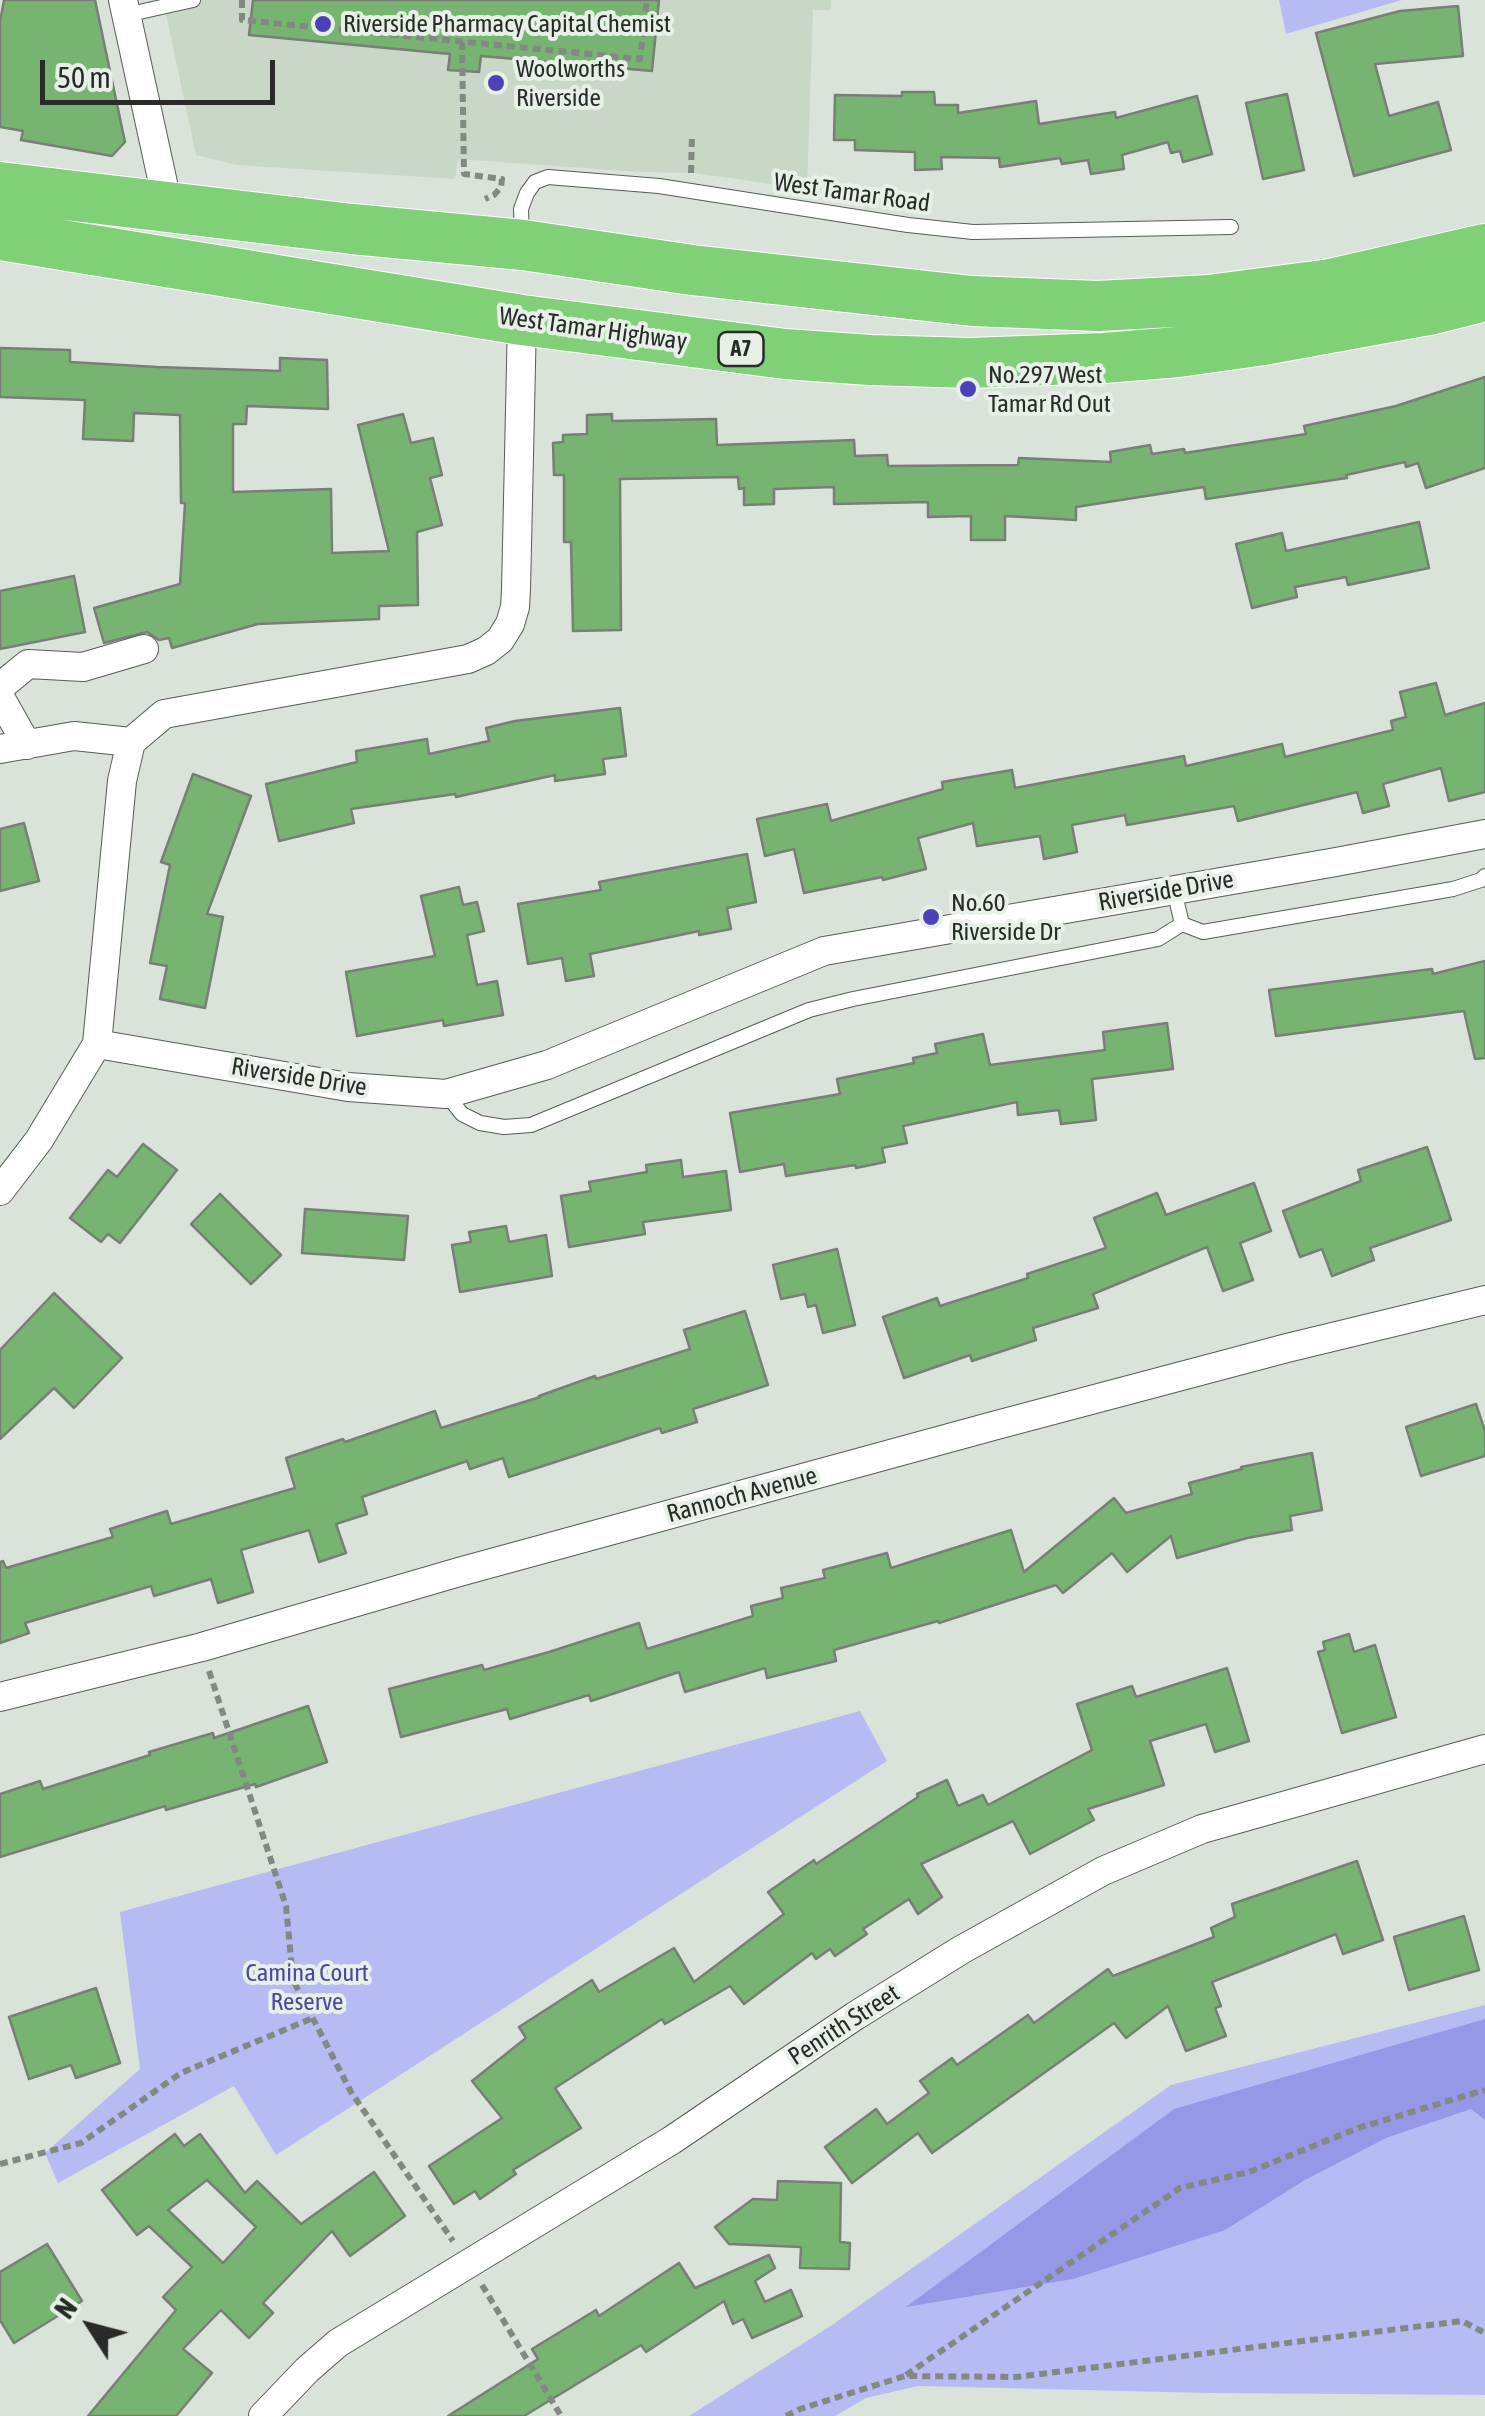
<!DOCTYPE html>
<style>
body{margin:0}
#map{position:relative;width:1485px;height:2416px;overflow:hidden;background:#dae3d9;font-family:"Asap Condensed",sans-serif}
canvas{display:block}
.north{position:absolute;left:40px;top:2276px;width:100px;height:100px;-webkit-text-stroke:8px #e7f0e6;paint-order:stroke;rotate:306deg;font-size:28px;font-weight:700;line-height:40px;text-align:center;color:#282b28}
.north::after{content:'';display:block;margin:auto;width:35px;height:45px;background:#282b28;clip-path:polygon(50% 0,100% 100%,50% 72%,0 100%)}
.scale{position:absolute;left:40px;top:60px;width:235px;height:45px;box-sizing:border-box;border:5px solid #282b28;border-top:0;padding-left:12px;font-size:30px;line-height:35px;white-space:nowrap;color:#282b28;-webkit-text-stroke:8px #e7f0e6;paint-order:stroke}
</style>
<div id="map">
<canvas width="1485" height="2416"></canvas>
<div class="north">N</div>
<div class="scale">50 m</div>
</div>
<script>
const ctx = document.querySelector('canvas').getContext('2d');
ctx.lineJoin = 'round';
function fillPath(path, color) { ctx.fillStyle = color; ctx.fill(path, 'evenodd'); }
const shape = rows => new Path2D(rows.map(r => 'M' + r).join(''));
function strokePath(path, color, width, dash) { ctx.strokeStyle = color; ctx.lineWidth = width; ctx.lineCap = dash ? 'butt' : 'round'; ctx.setLineDash(dash || []); ctx.stroke(path); }
function write(font, color, halo, rows, align = 'center') {
  ctx.font = font + ' "Asap Condensed",sans-serif'; ctx.lineWidth = 8; ctx.setLineDash([]); ctx.textBaseline = 'middle'; ctx.strokeStyle = halo; ctx.fillStyle = color; for (const [text, x, y, turn = 0] of rows) {
    ctx.save(); ctx.translate(x, y); ctx.rotate((+turn || 0) * Math.PI / 180); ctx.textAlign = isNaN(turn) ? turn : align; if (halo) ctx.strokeText(text, 0, 0); ctx.fillText(text, 0, 0); ctx.restore();
  }
}
fillPath(shape([
 [163,0,831,0,831,10,813,10,807,189,694,173,640,172,458,159,455,179,237,165,196,155]
]), '#c9d7c7');
fillPath(shape([
 [1279,0,1402,0,1286,34],
 [860,1711,887,1761,276,2155,234,2086,58,2183,45,2153,140,2069,120,1912],
 [1485,2005,1485,2395,1208,2393,918,2386,866,2398,835,2416,689,2416,832,2325,1171,2085]
]), '#b7bbf4');
fillPath(shape([
 [1485,2019,1485,2120,1471,2109,1386,2138,1305,2180,1225,2230,1073,2279,906,2307,1174,2109]
]), '#9598e7');
const building = shape([
 [4,0,95,0,125,142,112,156,21,140,23,131,0,127,0,22,4,0],
 [253,0,659,0,652,71,481,56,479,72,448,70,450,54,249,35,253,0],
 [1458,6,1463,56,1375,64,1389,116,1438,102,1451,150,1354,176,1316,33,1400,11,1458,6],
 [902,92,934,92,935,105,958,105,958,113,1036,101,1039,124,1115,112,1116,118,1197,96,1212,154,1183,162,1180,151,1171,153,1168,142,1122,155,1124,169,1091,174,1088,160,1062,164,1060,158,1000,167,999,158,941,157,942,169,915,170,915,152,855,150,855,140,834,140,835,95,902,96,902,92],
 [1287,94,1304,170,1263,179,1246,103,1287,94],
 [0,348,70,350,70,362,157,367,280,371,280,358,327,360,328,409,247,406,246,424,233,424,233,492,331,489,332,553,389,551,358,425,403,414,411,443,433,438,442,475,430,478,442,525,417,532,418,605,379,606,379,619,258,624,172,648,169,638,159,640,147,632,104,643,94,608,180,584,185,503,181,503,180,415,134,413,133,441,83,439,85,400,0,397,0,348],
 [1485,377,1485,468,1426,488,1418,463,1406,467,1405,462,1346,475,1347,478,1206,499,1204,487,1076,507,1076,520,1005,516,1005,540,971,540,971,516,928,517,928,502,834,504,834,487,774,489,774,504,744,505,744,488,739,489,738,477,620,479,621,630,573,631,571,542,564,542,564,475,554,475,553,443,563,442,563,435,587,434,587,415,612,414,612,421,716,419,717,445,854,440,855,456,887,455,888,466,1018,465,1019,458,1111,462,1110,452,1150,445,1152,454,1184,449,1185,453,1306,434,1304,426,1396,406,1485,377],
 [1419,522,1429,568,1348,585,1346,577,1295,587,1297,597,1252,608,1236,544,1282,533,1286,551,1419,522],
 [74,576,85,632,0,649,0,591,74,576],
 [1436,683,1445,715,1485,703,1485,792,1449,801,1441,768,1383,784,1389,806,1363,813,1357,792,1238,821,1234,806,1127,825,1125,815,1072,825,1077,852,1044,859,1040,836,977,846,973,823,918,838,926,869,883,880,882,877,804,893,794,849,765,856,757,819,827,804,831,821,943,789,942,782,1012,770,1015,788,1184,756,1186,766,1282,744,1285,757,1393,730,1391,721,1406,717,1400,692,1436,683],
 [620,708,626,756,603,759,605,774,555,781,555,775,456,797,455,794,351,809,354,823,279,841,266,784,357,762,356,751,427,739,429,754,489,741,486,728,515,721,620,708],
 [193,774,251,796,207,914,223,917,205,1008,160,999,167,966,150,963,170,865,161,862,193,774],
 [24,823,39,881,0,891,0,829,24,823],
 [747,854,756,902,727,908,731,929,699,935,699,931,590,954,594,976,566,981,562,958,528,964,518,904,601,890,599,882,747,854],
 [459,887,463,905,477,902,484,931,467,935,477,985,497,981,503,1015,444,1026,443,1020,357,1036,346,972,435,956,421,896,459,887],
 [1485,961,1485,1058,1475,1059,1464,1011,1276,1036,1269,990,1432,969,1433,974,1485,961],
 [1167,1023,1173,1069,1092,1079,1096,1120,1061,1124,1059,1110,1018,1115,1017,1102,903,1126,907,1143,882,1148,885,1162,856,1168,855,1165,786,1176,784,1164,740,1172,730,1113,840,1094,837,1079,914,1063,913,1058,937,1053,935,1044,983,1034,990,1065,1105,1050,1103,1032,1167,1023],
 [143,1144,177,1170,120,1243,108,1234,101,1242,70,1218,108,1170,117,1177,143,1144],
 [1427,1147,1451,1220,1370,1248,1374,1260,1332,1276,1322,1249,1300,1257,1283,1211,1361,1181,1358,1170,1427,1147],
 [681,1160,683,1177,726,1171,731,1210,643,1222,645,1234,569,1247,561,1196,591,1191,589,1182,647,1172,646,1165,681,1160],
 [1254,1183,1271,1231,1240,1243,1253,1280,1223,1291,1207,1247,1093,1294,1098,1308,1033,1328,1036,1340,972,1361,970,1355,904,1378,883,1317,937,1298,940,1306,1028,1278,1027,1274,1106,1248,1094,1218,1157,1193,1166,1215,1254,1183],
 [220,1194,281,1255,251,1284,191,1224,220,1194],
 [305,1209,408,1216,404,1260,302,1253,305,1209],
 [506,1226,509,1242,546,1235,552,1276,460,1292,452,1245,471,1242,469,1232,506,1226],
 [837,1249,855,1325,823,1333,816,1305,808,1307,805,1294,781,1299,773,1265,837,1249],
 [54,1293,122,1358,74,1408,54,1388,0,1439,0,1350,54,1293],
 [745,1311,768,1385,693,1409,697,1422,662,1433,660,1428,509,1477,503,1458,470,1469,467,1461,362,1497,367,1514,336,1524,346,1553,319,1562,309,1530,241,1550,253,1592,218,1603,211,1579,154,1596,151,1586,25,1623,29,1633,0,1643,0,1562,3,1561,6,1568,113,1537,110,1529,167,1511,171,1524,295,1488,286,1458,343,1439,345,1442,435,1411,441,1428,540,1397,539,1396,595,1376,596,1379,690,1349,684,1330,745,1311],
 [1476,1404,1485,1431,1485,1456,1421,1476,1406,1427,1476,1404],
 [1312,1453,1322,1510,1290,1516,1292,1530,1247,1538,1177,1558,1171,1536,1127,1572,1112,1553,1063,1593,1056,1585,939,1623,938,1621,834,1650,836,1661,767,1678,765,1668,685,1692,679,1672,591,1701,589,1695,510,1719,507,1709,401,1737,389,1689,482,1665,484,1670,549,1652,639,1623,647,1649,753,1616,751,1606,783,1598,781,1588,825,1578,823,1570,887,1553,891,1568,1011,1530,1024,1572,1114,1498,1126,1513,1192,1494,1189,1483,1242,1469,1241,1467,1312,1453],
 [1349,1634,1354,1652,1375,1645,1396,1717,1342,1733,1318,1652,1325,1650,1323,1642,1349,1634],
 [1227,1668,1249,1741,1215,1752,1206,1724,1150,1741,1164,1785,1088,1809,1094,1820,1030,1854,1013,1821,921,1864,942,1897,918,1914,909,1899,863,1929,867,1934,835,1956,830,1949,816,1959,812,1953,744,2004,730,1986,665,2024,662,2019,555,2088,581,2128,513,2170,516,2174,480,2199,475,2191,454,2204,429,2166,502,2118,472,2081,526,2038,519,2027,592,1980,599,1992,674,1948,694,1982,784,1914,768,1892,814,1860,816,1864,918,1797,917,1794,947,1780,958,1806,983,1795,988,1805,1092,1750,1077,1704,1132,1686,1136,1697,1227,1668],
 [308,1706,327,1762,256,1787,255,1784,166,1810,165,1806,0,1857,0,1794,40,1781,43,1789,150,1755,149,1752,213,1733,214,1738,308,1706],
 [1357,1861,1383,1940,1343,1954,1336,1934,1212,1982,1221,2006,1215,2008,1226,2036,1186,2051,1168,2006,1126,2038,1114,2023,932,2153,918,2133,852,2183,825,2147,876,2109,887,2124,929,2093,920,2081,952,2058,957,2065,1028,2015,1034,2023,1108,1969,1113,1976,1214,1937,1211,1928,1235,1917,1232,1904,1357,1861],
 [1464,1916,1479,1970,1409,1990,1394,1937,1464,1916],
 [96,1988,120,2063,76,2078,71,2065,29,2079,9,2017,96,1988],
 [175,2134,184,2146,200,2134,245,2193,257,2181,301,2224,374,2172,405,2216,350,2256,332,2231,263,2303,273,2313,249,2338,221,2310,183,2349,212,2373,176,2416,88,2416,176,2310,163,2297,192,2267,149,2226,137,2235,102,2190,175,2134],
 [207,2180,256,2227,223,2263,168,2210,207,2180],
 [778,2181,841,2183,840,2242,850,2243,849,2269,800,2268,801,2247,729,2244,715,2227,753,2199,777,2200,778,2181],
 [47,2244,82,2301,14,2343,0,2320,0,2272,47,2244],
 [769,2255,775,2268,755,2281,765,2302,791,2290,802,2316,752,2338,743,2319,733,2324,724,2301,646,2352,641,2345,524,2416,448,2416,538,2359,532,2349,596,2310,599,2316,679,2263,695,2288,769,2255]
]);
fillPath(building, '#78b471');
strokePath(building, '#787f76', 2.5);
const lane = shape([
 [126,15,193,0],
 [522,238,521,209,527,193,535,182,548,177,659,186,908,225,973,232,1231,227],
 [1174,890,1182,924,1203,932,1453,889,1481,880,1485,876],
 [446,1094,462,1114,480,1123,504,1127,531,1125,809,1010,853,999,1158,939,1182,924]
]);
const street = shape([
 [123,0,168,206],
 [522,320,516,590,515,607,510,624,500,640,486,651,468,659,164,714,131,742,122,781,97,1044,348,1087,446,1094,547,1065,824,951,1336,862,1485,834],
 [0,687,28,664,83,667,144,649],
 [0,697,27,745],
 [0,749,74,736,131,742],
 [0,1191,39,1140,97,1044],
 [0,1697,202,1647,459,1572,993,1426,1287,1348,1485,1300],
 [263,2416,307,2370,338,2343,672,2140,855,2016,961,1950,1103,1871,1202,1829,1485,1749]
]);
const highway = shape([
 [0,187,352,229,523,245,692,270,972,301,1098,306,1209,300,1331,284,1485,249],
 [0,235,522,320,785,354,870,360,970,363,1104,358,1178,352,1264,340,1429,310,1485,296]
]);
strokePath(lane, '#565d55', 16);
strokePath(street, '#565d55', 30);
strokePath(highway, '#fff', 52);
strokePath(shape([
 [242,0,242,20,640,59,647,0],
 [462,42,464,174,502,179,501,187,494,195,485,199],
 [691,173,692,135],
 [209,1671,286,1906,293,1980,351,2092,453,2241],
 [0,2164,81,2143,181,2073,313,2018],
 [482,2285,561,2416],
 [906,2375,1180,2188,1249,2172,1358,2128,1485,2090],
 [786,2416,800,2409,905,2376,1017,2377,1462,2321,1485,2333]
]), '#828882', 6, [8, 5]);
strokePath(lane, '#fff', 14);
strokePath(street, '#fff', 28);
strokePath(highway, '#7fd076', 50);
for (const [x, y, r, color] of [
 [323,24,10,"#4d41b8"],
 [496,83,10,"#4d41b8"],
 [968,389,10,"#4d41b8"],
 [931,917,10,"#4d41b8"]
]) { const dot = new Path2D(); dot.arc(x, y, r, 0, 2 * Math.PI); ctx.fillStyle = color; ctx.fill(dot); strokePath(dot, '#e7f0e6', 4); }
for (const [x, y, w] of [
 [741,349,45]
]) { const box = new Path2D(); box.roundRect(x - w / 2, y - 17, w, 34, 8); ctx.fillStyle = '#e7f0e6'; ctx.fill(box); strokePath(box, '#282b28', 2.5); }
write('bold 22px', '#282b28', null, [
 ["A7",741,349]
]);
write('25px', '#282b28', '#e7f0e6', [
 ["Riverside Pharmacy Capital Chemist",343,24],
 ["Woolworths",516,69],
 ["Riverside",516,98],
 ["No.297 West",988,375],
 ["Tamar Rd Out",988,404],
 ["No.60",951,903],
 ["Riverside Dr",951,932]
], 'left');
write('25px', '#282b28', '#e7f0e6', [
 ["West Tamar Road",852,193,8],
 ["West Tamar Highway",593,329,8],
 ["Riverside Drive",1166,891,-10],
 ["Riverside Drive",299,1077,9],
 ["Rannoch Avenue",742,1495,-15],
 ["Penrith Street",844,2025,-33]
]);
write('25px', '#4b47a3', '#e7f0e6', [
 ["Camina Court",307,1973],
 ["Reserve",307,2002]
]);
</script>
